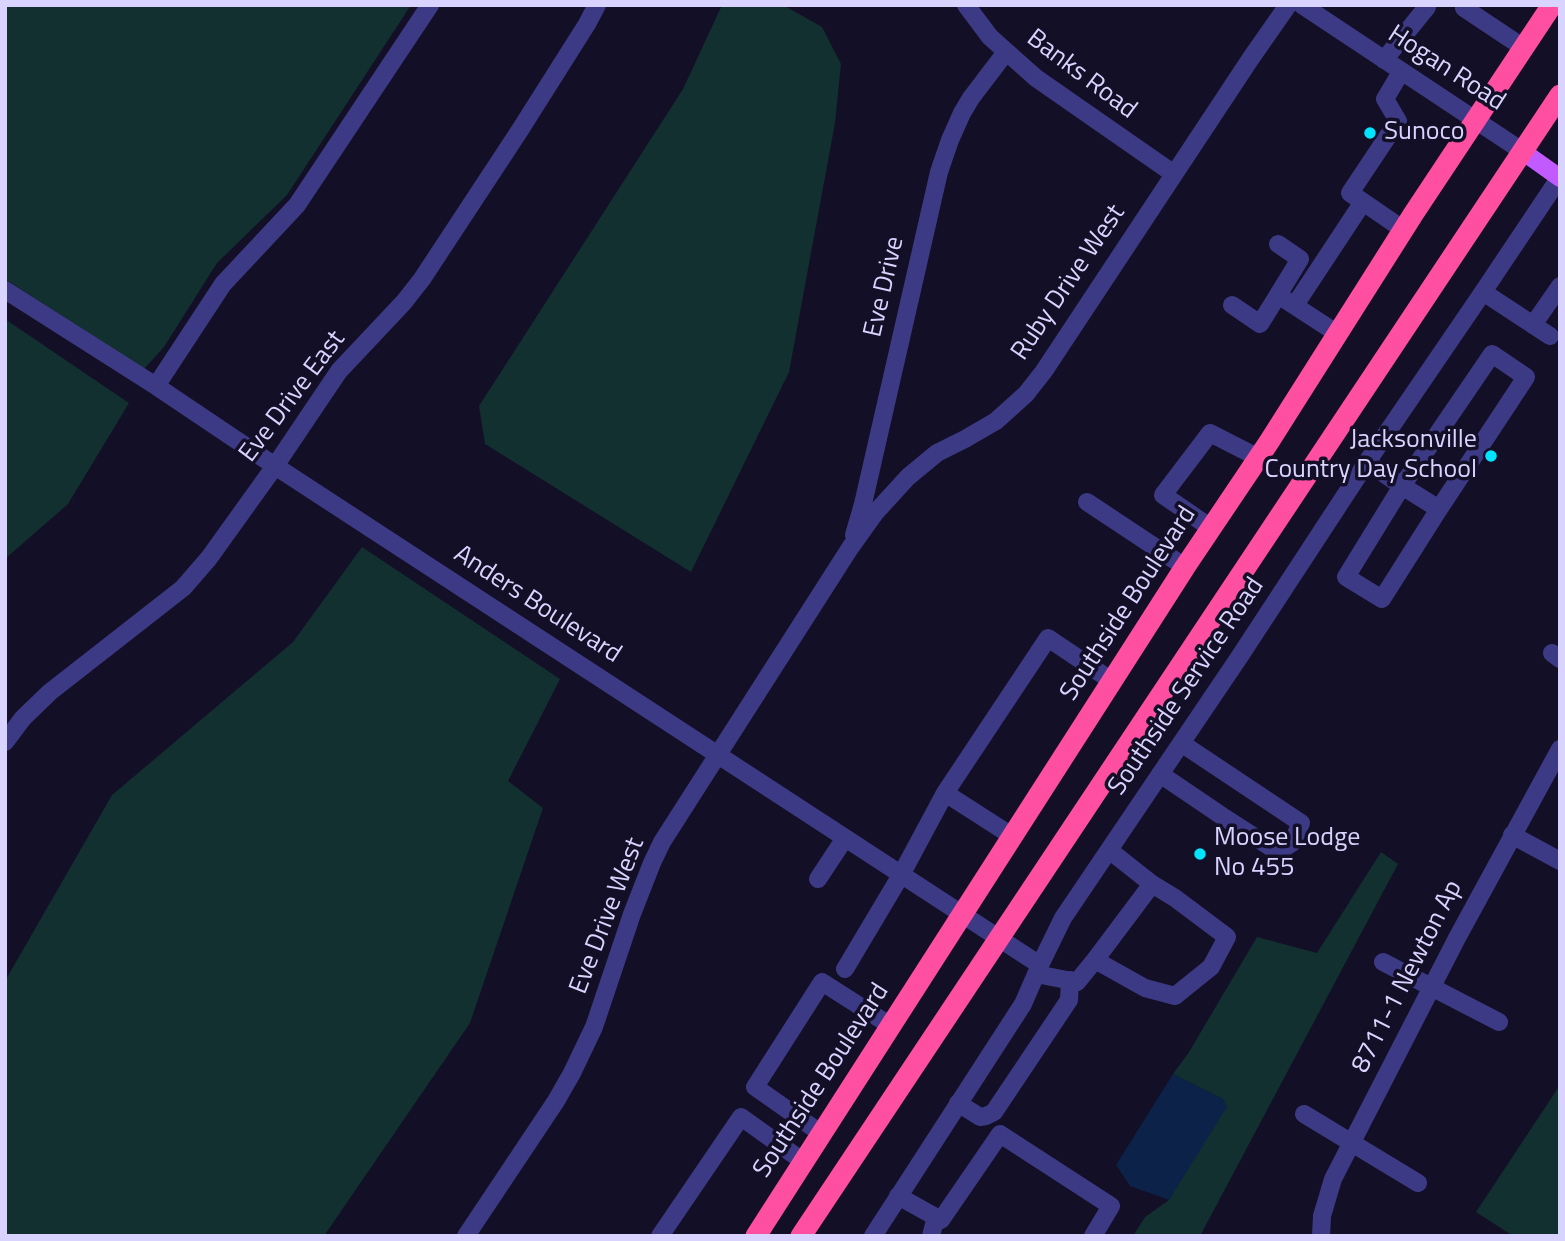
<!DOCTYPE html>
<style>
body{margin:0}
#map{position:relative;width:1565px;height:1241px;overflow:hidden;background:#130f26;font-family:"Titillium Web",sans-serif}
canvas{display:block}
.frame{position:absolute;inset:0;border:7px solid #d9d4ff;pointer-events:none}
</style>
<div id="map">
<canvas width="1565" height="1241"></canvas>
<div class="frame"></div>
</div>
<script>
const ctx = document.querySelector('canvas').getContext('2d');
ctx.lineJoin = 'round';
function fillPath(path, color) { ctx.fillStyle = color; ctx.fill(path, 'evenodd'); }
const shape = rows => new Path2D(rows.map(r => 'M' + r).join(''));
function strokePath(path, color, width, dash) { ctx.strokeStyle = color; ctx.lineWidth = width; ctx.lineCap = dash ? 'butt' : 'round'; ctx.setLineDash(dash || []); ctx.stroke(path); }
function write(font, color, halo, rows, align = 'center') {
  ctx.font = font + ' "Titillium Web",sans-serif'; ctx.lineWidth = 7; ctx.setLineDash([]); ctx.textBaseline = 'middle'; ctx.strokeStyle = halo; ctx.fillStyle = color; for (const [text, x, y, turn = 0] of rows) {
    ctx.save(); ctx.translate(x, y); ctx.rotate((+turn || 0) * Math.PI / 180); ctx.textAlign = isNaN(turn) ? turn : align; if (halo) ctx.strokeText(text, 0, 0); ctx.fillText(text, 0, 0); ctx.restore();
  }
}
fillPath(shape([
 [5,5,411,5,287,195,217,263,164,347,144,369,5,279],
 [722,5,783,5,822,27,841,64,835,123,789,372,691,572,485,444,479,406,683,89],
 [5,319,129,403,68,504,5,559],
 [362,547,560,679,508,781,543,808,470,1023,324,1236,5,1236,5,981,112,795,293,642],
 [1381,852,1398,864,1200,1236,1133,1236,1145,1217,1169,1200,1223,1099,1173,1074,1189,1052,1257,937,1317,953],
 [1560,1085,1560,1236,1513,1236,1476,1212]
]), '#12302f');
fillPath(shape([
 [1173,1074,1223,1099,1227,1107,1169,1200,1130,1186,1116,1165]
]), '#0c2248');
strokePath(shape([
 [966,5,990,37,1036,78,1174,174],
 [1302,5,1522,151],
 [1464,8,1524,48],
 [1384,60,1427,7],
 [1401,72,1385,99,1398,121,1350,193,1404,230],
 [5,290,156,386,275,466,1040,965],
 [1483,292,1550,336],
 [1278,295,1300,259,1278,244],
 [1232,305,1260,324,1278,295,1338,334],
 [1295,305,1363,202],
 [1533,325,1560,286],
 [156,386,223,284,297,205,430,5],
 [1367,462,1402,486,1439,509,1526,377,1492,354,1402,486,1346,577,1382,599,1439,509],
 [1087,502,1185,567],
 [1211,528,1163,495,1210,433,1259,458],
 [854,535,863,504,939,172,950,140,962,113,971,98,1006,52],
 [1552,653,1560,659],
 [5,742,23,718,50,692,183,588,209,558,275,466,339,371,404,302,422,279,520,130,587,24,597,5],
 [1160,774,1222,816,1278,852,1292,843,1301,823,1181,743],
 [945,793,1012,836],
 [1512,835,1560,861],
 [1109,850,1152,884,1175,898,1227,937,1211,967,1175,996,1145,988,1095,960,1152,884],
 [818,879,845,838],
 [1383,962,1499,1022],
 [845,969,901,875,945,793,1048,638,1112,681],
 [1036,974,1077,982,1095,960],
 [958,1103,980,1117,986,1116,994,1112,1069,1000,1070,980],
 [1304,1114,1418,1183],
 [822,1134,755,1087,822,982,891,1026],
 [898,1196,941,1220,1000,1134,1111,1206,1093,1236],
 [466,1236,556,1101,572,1073,594,1027,632,914,652,863,662,842,850,548,875,513,908,477,937,453,965,439,996,421,1026,394,1044,371,1251,58,1288,5],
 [660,1236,741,1117,804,1162],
 [873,1236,1023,1004,1040,965,1063,918,1240,656,1367,462,1483,292,1560,177],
 [931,1236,936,1217],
 [1321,1236,1322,1216,1333,1179,1457,938,1560,749]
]), '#3d3a85', 18);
strokePath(shape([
 [1522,151,1560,178]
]), '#c25bff', 18);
strokePath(shape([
 [756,1236,1112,681,1185,567,1269,442,1414,213,1552,5],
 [801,1236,1560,95]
]), '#ff4fa3', 21);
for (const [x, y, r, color] of [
 [1370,133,7,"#00e5ff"],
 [1491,456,7,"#00e5ff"],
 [1200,854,7,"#00e5ff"]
]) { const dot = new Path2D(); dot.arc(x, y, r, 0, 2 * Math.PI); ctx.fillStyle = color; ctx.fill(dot); strokePath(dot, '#130f26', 2.5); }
write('26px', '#d9d4ff', '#130f26', [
 ["Hogan Road",1446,69,33],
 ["Banks Road",1081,75,37],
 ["Ruby Drive West",1069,283,-56],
 ["Eve Drive",885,287,-77],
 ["Eve Drive East",293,397,-53],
 ["Southside Boulevard",1129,604,-57],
 ["Anders Boulevard",537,605,33],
 ["Southside Service Road",1187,687,-56],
 ["Eve Drive West",608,916,-69],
 ["8711-1 Newton Ap",1408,977,-63],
 ["Southside Boulevard",822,1081,-57]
]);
write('26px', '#d9d4ff', '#130f26', [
 ["Sunoco",1384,133],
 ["Jacksonville",1477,441,"right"],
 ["Country Day School",1477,471,"right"],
 ["Moose Lodge",1214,839],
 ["No 455",1214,869]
], 'left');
</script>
